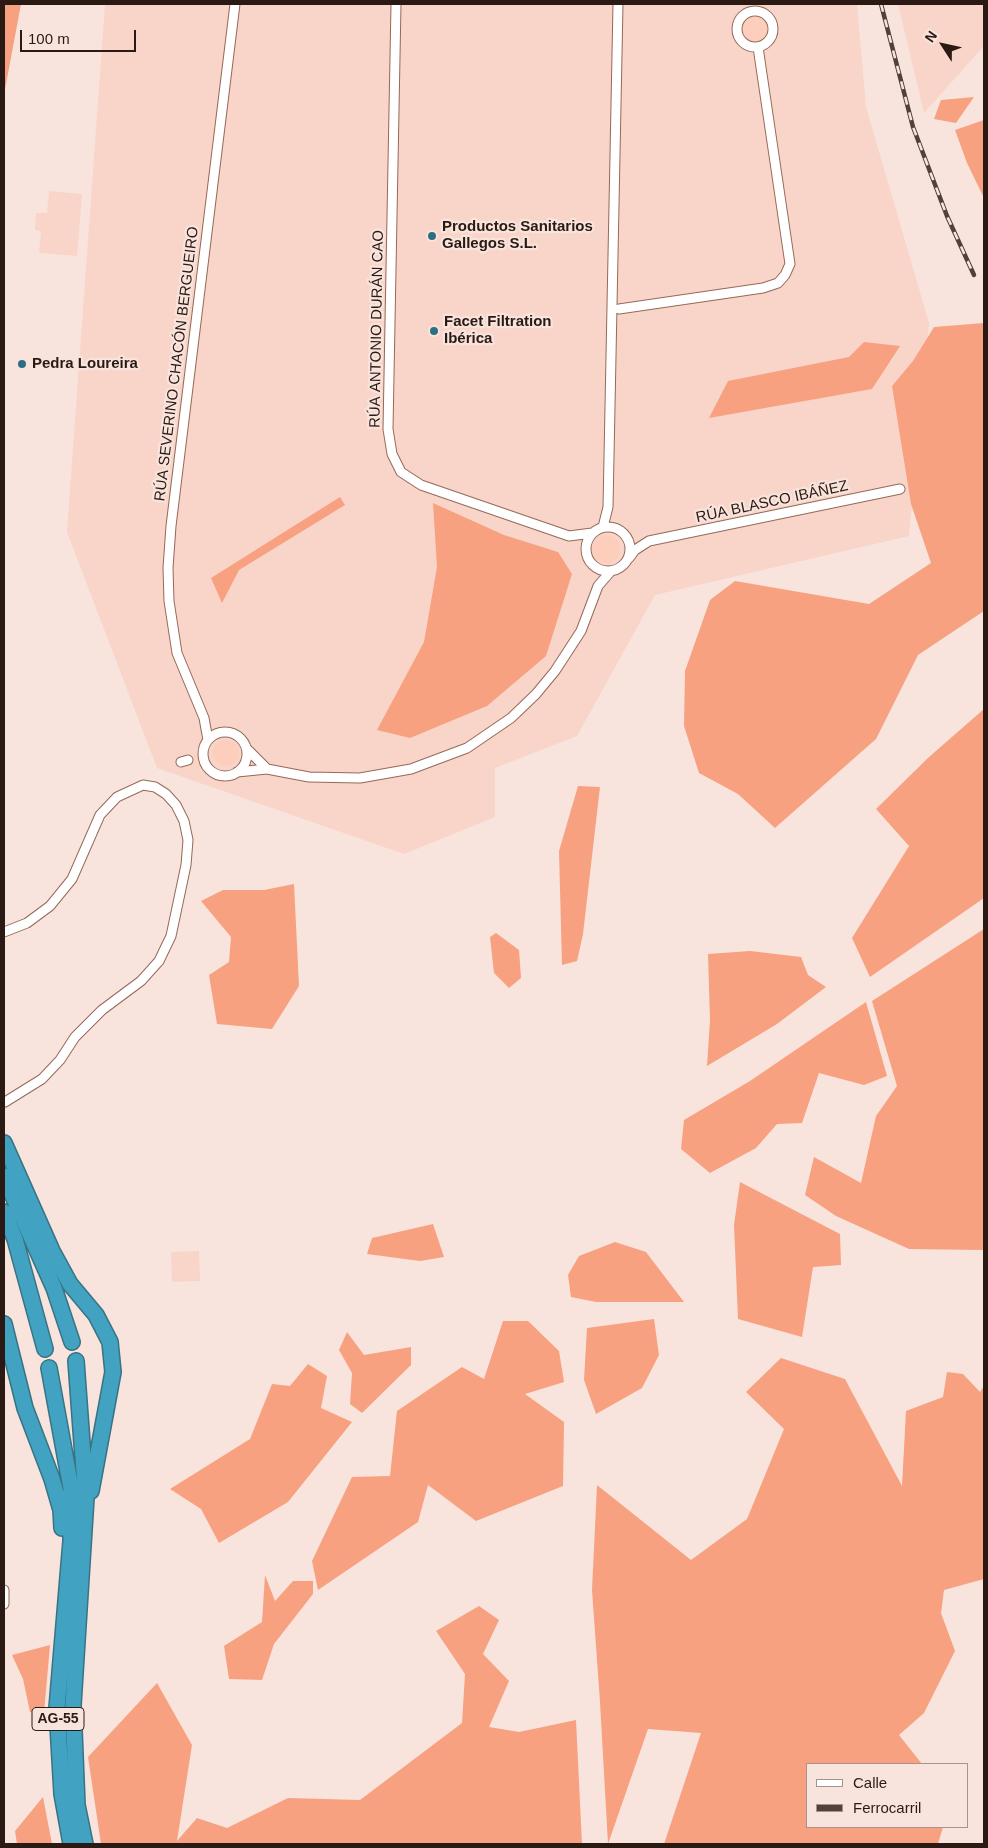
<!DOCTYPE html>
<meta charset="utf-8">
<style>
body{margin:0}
#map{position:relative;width:988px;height:1848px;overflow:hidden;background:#f8e4dc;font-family:Helvetica,sans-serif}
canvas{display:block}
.frame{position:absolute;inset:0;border:5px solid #2b1a13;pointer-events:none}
.legend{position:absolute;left:806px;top:1763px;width:162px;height:65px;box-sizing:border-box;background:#f8e4dc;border:1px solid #a6938c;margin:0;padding:6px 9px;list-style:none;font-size:15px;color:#2b1a13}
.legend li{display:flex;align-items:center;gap:10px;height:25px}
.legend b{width:25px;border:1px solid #a6938c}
.north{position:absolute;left:918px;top:20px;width:50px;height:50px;-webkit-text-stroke:4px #f8e4dc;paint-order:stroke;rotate:305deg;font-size:14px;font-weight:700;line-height:20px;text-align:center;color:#2b1a13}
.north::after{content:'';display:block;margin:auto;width:18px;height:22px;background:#2b1a13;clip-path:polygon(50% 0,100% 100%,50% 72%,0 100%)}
.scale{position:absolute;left:20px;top:30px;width:116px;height:22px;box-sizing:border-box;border:2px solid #2b1a13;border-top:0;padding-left:6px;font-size:15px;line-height:18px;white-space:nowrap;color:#2b1a13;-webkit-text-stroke:4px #f8e4dc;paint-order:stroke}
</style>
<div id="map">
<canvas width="988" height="1848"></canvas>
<div class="frame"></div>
<ul class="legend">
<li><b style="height:6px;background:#fff"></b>Calle</li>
<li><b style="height:6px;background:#52413a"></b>Ferrocarril</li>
</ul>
<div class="north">N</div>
<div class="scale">100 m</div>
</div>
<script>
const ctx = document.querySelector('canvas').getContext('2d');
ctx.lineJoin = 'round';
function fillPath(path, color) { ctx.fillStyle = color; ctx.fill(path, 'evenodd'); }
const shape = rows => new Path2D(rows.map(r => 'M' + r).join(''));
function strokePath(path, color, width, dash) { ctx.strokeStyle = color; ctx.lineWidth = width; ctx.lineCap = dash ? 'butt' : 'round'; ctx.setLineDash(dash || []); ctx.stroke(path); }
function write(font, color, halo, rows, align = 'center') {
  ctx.font = font + ' Helvetica,sans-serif'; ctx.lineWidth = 4.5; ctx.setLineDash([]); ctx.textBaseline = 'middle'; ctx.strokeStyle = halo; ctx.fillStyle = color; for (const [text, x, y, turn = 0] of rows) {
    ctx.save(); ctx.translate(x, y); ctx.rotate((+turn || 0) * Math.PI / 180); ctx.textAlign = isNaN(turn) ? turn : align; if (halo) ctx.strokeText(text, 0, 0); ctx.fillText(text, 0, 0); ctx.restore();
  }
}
fillPath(shape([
 [105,4,857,4,866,107,929,323,909,536,655,595,577,736,495,768,495,817,404,854,157,768,67,532],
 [898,4,984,4,984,46,924,113],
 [49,191,82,194,77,256,39,253,41,231,35,230,36,213,47,213],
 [199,1251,200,1281,172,1282,171,1252]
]), '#f8d5c8');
fillPath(shape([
 '742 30a13 13 0 1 1 26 0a13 13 0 1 1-26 0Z',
 '592 549a14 14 0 1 1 28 0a14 14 0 1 1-28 0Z',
 '213 753a13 13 0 1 1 26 0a13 13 0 1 1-26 0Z'
]), '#fecebd');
fillPath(shape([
 [4,4,21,4,4,95],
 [974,97,956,123,934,119,941,100],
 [984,120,984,198,967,163,955,130],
 [984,323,984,611,918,655,876,739,775,828,738,794,699,773,684,726,685,671,710,600,735,581,869,604,931,563,911,504,892,386,913,361,934,327],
 [864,342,900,346,872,389,709,418,728,381,849,357],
 [340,497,345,505,239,570,222,603,211,578],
 [433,503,504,535,558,552,572,574,546,656,487,706,410,738,377,730,424,642,437,567],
 [984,709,984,898,870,977,852,938,909,846,876,809,929,757],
 [578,786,600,787,583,934,577,961,562,965,559,851],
 [294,884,299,986,272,1029,217,1024,209,975,229,962,231,937,201,901,223,890,264,890],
 [984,929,984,1250,909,1249,836,1216,805,1195,814,1157,861,1183,876,1116,897,1086,872,1001],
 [496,933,519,950,521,978,509,988,494,973,490,937],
 [750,951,801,957,808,975,826,987,777,1024,707,1066,710,1020,708,954],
 [866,1002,887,1076,864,1085,819,1073,802,1123,777,1124,756,1148,710,1173,681,1149,684,1120,750,1081],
 [740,1182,840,1234,841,1265,813,1267,802,1337,738,1319,734,1225],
 [433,1224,444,1257,420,1261,367,1254,372,1238],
 [615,1242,646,1252,684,1302,596,1302,571,1297,568,1275,579,1256],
 [654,1319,659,1355,642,1388,596,1414,584,1380,587,1328],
 [503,1321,528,1321,559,1351,564,1382,525,1394,564,1422,563,1486,476,1521,428,1485,418,1522,318,1590,312,1561,352,1477,390,1476,397,1411,462,1367,484,1379],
 [347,1332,364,1355,411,1347,411,1365,362,1413,350,1404,352,1373,339,1350],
 [781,1358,845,1379,902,1486,906,1411,943,1397,947,1372,963,1374,980,1392,984,1386,984,1579,944,1590,941,1613,955,1651,924,1713,899,1735,922,1764,807,1764,807,1827,943,1827,938,1844,664,1844,701,1733,648,1729,608,1844,600,1702,592,1590,597,1485,691,1560,747,1519,784,1429,746,1392],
 [308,1364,327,1376,321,1408,352,1422,288,1502,219,1543,201,1509,170,1489,250,1439,272,1384,290,1386],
 [265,1575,275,1601,293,1581,313,1581,313,1594,274,1644,262,1680,229,1679,224,1646,262,1622],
 [479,1606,499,1620,483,1654,509,1681,489,1727,519,1732,576,1720,582,1844,101,1844,88,1757,157,1683,192,1745,177,1841,197,1818,227,1828,288,1798,360,1800,462,1723,465,1674,436,1631],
 [50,1645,44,1713,30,1712,23,1679,12,1655],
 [43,1797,52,1844,17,1844,15,1831]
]), '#f7a180');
const minor = shape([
 [396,4,388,429,392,454,401,472,421,485,569,536,592,533],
 '737 29a18 18 0 1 1 36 0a18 18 0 1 1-36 0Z',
 [619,309,763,288,778,283,785,275,790,264,758,47],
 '586 549a22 22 0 1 1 44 0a22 22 0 1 1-44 0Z',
 [603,527,608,507,618,4],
 [629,558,635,550,649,541,900,489],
 '203 754a22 22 0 1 1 44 0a22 22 0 1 1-44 0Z',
 [208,740,204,718,177,653,169,601,168,568,171,526,235,4],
 [247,749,267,769],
 [181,762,188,760],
 [237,772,267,769,309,777,360,778,411,769,467,748,511,718,536,694,555,671,581,631,598,586,611,571],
 [4,932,27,923,50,906,72,879,100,815,117,797,143,785,155,787,166,794,176,805,184,821,188,840,186,865,171,936,159,961,141,981,102,1010,75,1037,60,1060,42,1079,5,1102],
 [4,1590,4,1604]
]);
const motorway = shape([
 [4,1143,52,1251,70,1284,96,1315,110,1342,113,1372,91,1491],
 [4,1176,54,1288,72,1342],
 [4,1212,15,1239,45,1349],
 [4,1324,25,1408,52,1479,61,1510,62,1528],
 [76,1361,86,1498,73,1705,77,1805,85,1844],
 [49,1368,71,1488,71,1541,57,1708,62,1794,71,1844]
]);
strokePath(minor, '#956959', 11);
strokePath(motorway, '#397384', 18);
strokePath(minor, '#fff', 9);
strokePath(motorway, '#41a3c1', 15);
const rail = shape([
 [881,4,913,127,947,216,974,275]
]);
strokePath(rail, '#52413a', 4.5);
strokePath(rail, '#f8e4dc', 2.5, [8]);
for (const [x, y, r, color] of [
 [432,236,5,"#2d6e82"],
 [434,331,5,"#2d6e82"],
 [22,364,5,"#2d6e82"]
]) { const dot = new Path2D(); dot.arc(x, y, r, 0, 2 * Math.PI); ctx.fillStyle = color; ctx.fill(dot); strokePath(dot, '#f8e4dc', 2); }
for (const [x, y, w] of [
 [58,1719,52]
]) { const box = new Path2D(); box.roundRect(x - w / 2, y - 11.5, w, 23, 4); ctx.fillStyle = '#f8e4dc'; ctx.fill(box); strokePath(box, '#2b1a13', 1); }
write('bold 14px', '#2b1a13', null, [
 ["AG-55",58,1719]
]);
write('bold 15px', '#2b1a13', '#f8e4dc', [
 ["Productos Sanitarios",442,227],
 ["Gallegos S.L.",442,244],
 ["Facet Filtration",444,322],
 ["Ibérica",444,339],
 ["Pedra Loureira",32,364]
], 'left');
write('15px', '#2b1a13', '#f8e4dc', [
 ["RÚA ANTONIO DURÁN CAO",377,329,-89],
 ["RÚA SEVERINO CHACÓN BERGUEIRO",177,364,-83],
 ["RÚA BLASCO IBÁÑEZ",772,502,-12]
]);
</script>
